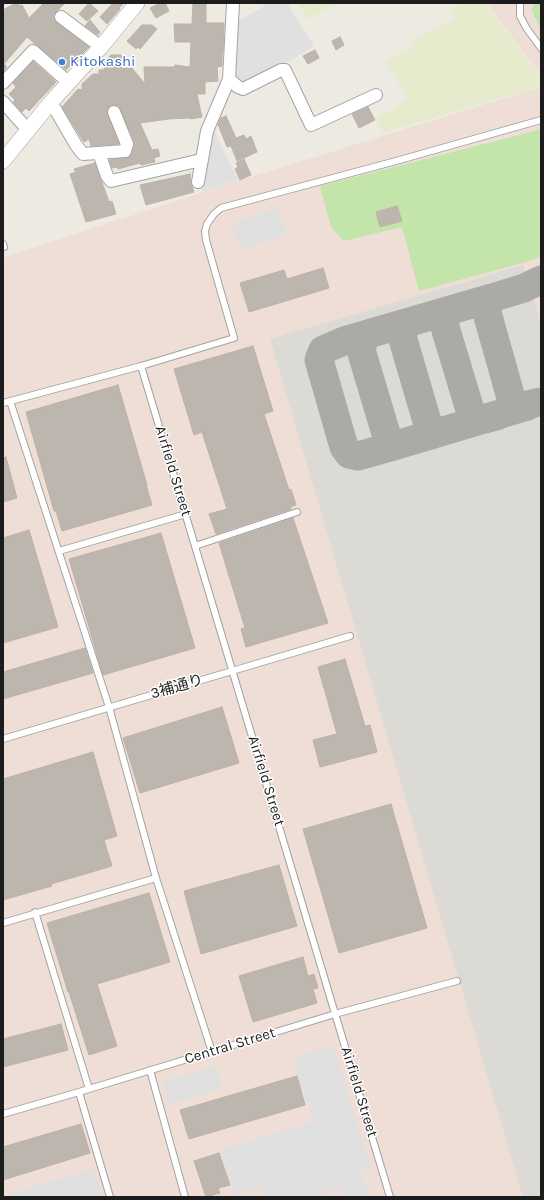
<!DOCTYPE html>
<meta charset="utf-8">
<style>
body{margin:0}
#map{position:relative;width:544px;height:1200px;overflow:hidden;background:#edeae2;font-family:Karla,sans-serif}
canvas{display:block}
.frame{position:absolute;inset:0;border:4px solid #1c1c1c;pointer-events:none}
</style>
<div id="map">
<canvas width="544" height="1200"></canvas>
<div class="frame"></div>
</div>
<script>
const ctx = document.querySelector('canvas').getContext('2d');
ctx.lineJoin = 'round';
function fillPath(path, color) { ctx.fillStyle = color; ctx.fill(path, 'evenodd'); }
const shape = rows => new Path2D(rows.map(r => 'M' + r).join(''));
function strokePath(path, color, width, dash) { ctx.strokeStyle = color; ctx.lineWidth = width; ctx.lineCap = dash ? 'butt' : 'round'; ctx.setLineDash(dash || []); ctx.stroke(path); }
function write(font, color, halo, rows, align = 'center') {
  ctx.font = font + ' Karla,"Noto Sans JP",sans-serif'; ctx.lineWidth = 3; ctx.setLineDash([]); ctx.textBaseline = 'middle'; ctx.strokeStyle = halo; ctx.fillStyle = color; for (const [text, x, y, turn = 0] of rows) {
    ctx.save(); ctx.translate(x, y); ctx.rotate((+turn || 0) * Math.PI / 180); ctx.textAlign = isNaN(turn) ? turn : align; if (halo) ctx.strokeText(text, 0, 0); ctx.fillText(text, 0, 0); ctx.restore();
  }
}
fillPath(shape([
 [487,3,541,3,541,75,498,18],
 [541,87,541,1197,3,1197,3,258,209,190]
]), '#eeded6');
fillPath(shape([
 [523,265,541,323,541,1197,523,1197,270,339]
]), '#dbdad4');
fillPath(shape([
 [297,3,336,3,308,19],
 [465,3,485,3,541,77,541,86,383,133,375,119,408,99,386,62,413,46,411,42,455,19,450,11]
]), '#e7ebce');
fillPath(shape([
 [535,3,541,3,541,28,538,24,532,10],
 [541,128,541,256,529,261,419,291,402,227,344,241,331,227,320,186,531,132]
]), '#c3e5aa');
fillPath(shape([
 [269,3,287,3,314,46,285,64,244,85,231,77,236,23],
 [211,124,238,180,202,192,203,169],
 [278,208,287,235,241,250,232,224],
 [333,1045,371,1169,361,1172,369,1197,343,1197,341,1189,314,1197,263,1197,260,1188,234,1196,220,1150,313,1122,294,1057],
 [216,1066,222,1089,170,1104,163,1081],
 [93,1169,102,1197,9,1197,6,1195]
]), '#e0e0e0');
strokePath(shape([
 [451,310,445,318,445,327,470,410,473,415,485,419,499,415],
 [410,322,403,330,402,336,431,435],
 [368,334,364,340,361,350,390,447,527,406],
 [540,402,523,406,517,404,511,398,486,309,488,303,495,297,524,288,541,280],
 [390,447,358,456,349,454,347,451,344,447,319,360,323,350,344,341,492,298]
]), '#acaaa6', 29);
const building = shape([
 [16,3,18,3,20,6,22,5,29,18,44,3,65,3,55,13,53,16,54,20,89,47,66,70,27,37,4,64,7,67,3,72,3,10,16,3],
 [89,3,98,11,87,21,79,14,89,3],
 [113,3,124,3,119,8,120,9,107,24,100,17,113,3],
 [160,3,165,3,169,11,156,18,150,8,160,3],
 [193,3,206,3,206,23,224,23,223,52,222,52,222,66,217,67,218,81,205,82,205,94,197,94,202,117,191,119,190,118,169,119,140,123,152,150,158,149,160,156,154,158,155,162,141,165,140,163,118,169,117,167,112,168,109,160,129,157,132,153,134,146,134,141,119,106,115,105,111,105,108,108,107,111,119,144,91,146,89,139,84,142,62,107,78,89,82,90,82,84,93,74,99,74,99,70,104,70,105,61,111,55,121,55,126,62,120,68,132,68,145,84,144,67,174,67,175,65,190,67,191,42,175,42,174,24,192,24,193,3],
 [90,20,100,32,98,35,85,26,90,20],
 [142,25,152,25,157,29,140,49,138,47,136,49,127,41,142,25],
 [340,37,344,45,336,50,332,41,340,37],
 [315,50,319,58,308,64,303,56,315,50],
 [33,61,56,82,29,111,26,108,22,112,13,102,15,100,9,94,16,87,13,83,33,61],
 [368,107,375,120,359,128,352,114,368,107],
 [226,116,236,138,244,135,246,139,251,136,257,152,237,161,231,146,227,147,218,124,221,118,226,116],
 [244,159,251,175,240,180,235,169,238,167,236,163,244,159],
 [95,163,109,202,112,201,116,214,86,222,70,174,76,172,74,169,95,163],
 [190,174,191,184,194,192,146,205,140,185,190,174],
 [397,206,402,221,380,227,376,212,397,206],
 [323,268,329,288,249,312,240,283,284,270,287,279,323,268],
 [253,346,273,411,264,414,289,490,291,489,296,505,290,507,291,509,216,534,209,514,227,509,202,432,194,435,174,369,253,346],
 [118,385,147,485,146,485,152,505,62,531,56,511,54,511,26,412,118,385],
 [6,457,17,498,3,502,3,458,6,457],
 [293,518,328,623,246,647,241,629,245,628,219,543,293,518],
 [29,530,58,627,3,643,3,538,29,530],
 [161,533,195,648,103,675,69,559,161,533],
 [85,648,93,673,3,699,3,672,85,648],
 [345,659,365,726,370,725,377,752,320,767,313,740,337,734,318,667,345,659],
 [222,707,239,763,140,793,123,738,222,707],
 [93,752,117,836,104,840,112,866,51,884,52,886,3,900,3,779,93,752],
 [391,804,427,928,339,953,303,829,391,804],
 [279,865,297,926,201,954,184,891,279,865],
 [149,893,170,962,97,984,117,1046,89,1055,69,992,68,992,47,923,149,893],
 [303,957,308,976,314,974,318,988,313,989,317,1003,253,1022,239,976,303,957],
 [61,1024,68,1050,3,1067,3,1039,61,1024],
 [297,1076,305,1105,189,1139,180,1110,297,1076],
 [81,1124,90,1153,3,1180,3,1147,81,1124],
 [219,1153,230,1185,218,1188,220,1193,206,1197,194,1161,219,1153]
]);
fillPath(building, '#bdb6af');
strokePath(building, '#beb2a5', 1);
const service = shape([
 [520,3,520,16,527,29,541,48],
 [3,244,4,247],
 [141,366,390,1197],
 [10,401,109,707,156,878,212,1052],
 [3,403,141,366,234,338,206,240,205,231,207,224,214,214,221,208,396,161,541,120],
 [195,546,297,512],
 [59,551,186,514],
 [3,739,350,636],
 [35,912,89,1089],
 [3,923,156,878],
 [150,1070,185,1197],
 [79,1092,110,1197],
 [3,1114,79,1092,335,1014,457,981]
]);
const minor = shape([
 [61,17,101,47],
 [229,79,238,87,243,89,281,70,285,70,311,125,376,95],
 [3,83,33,51,68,82],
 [3,102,28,130],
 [51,102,76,145,83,154,125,151,127,144,114,112],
 [99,153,107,176,111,181,201,160],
 [198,182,207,131,229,79,233,3]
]);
const tertiary = shape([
 [3,161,51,102,101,47,137,3]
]);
strokePath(service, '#a3a3a3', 8);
strokePath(minor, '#a3a3a3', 14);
strokePath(tertiary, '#a3a3a3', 16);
strokePath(service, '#fff', 6);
strokePath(minor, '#fff', 12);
strokePath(tertiary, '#fff', 15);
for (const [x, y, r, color] of [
 [62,62,4,"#3f7fe0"]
]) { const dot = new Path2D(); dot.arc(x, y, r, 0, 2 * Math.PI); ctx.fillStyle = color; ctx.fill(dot); strokePath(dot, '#fff', 1.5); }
write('15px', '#366cbe', '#fff', [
 ["Kitokashi",70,62]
], 'left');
write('15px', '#1c1c1c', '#fff', [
 ["Airfield Street",173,471,73],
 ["3補通り",177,687,-16],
 ["Airfield Street",266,781,73],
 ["Central Street",230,1046,-17],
 ["Airfield Street",359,1092,73]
]);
</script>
